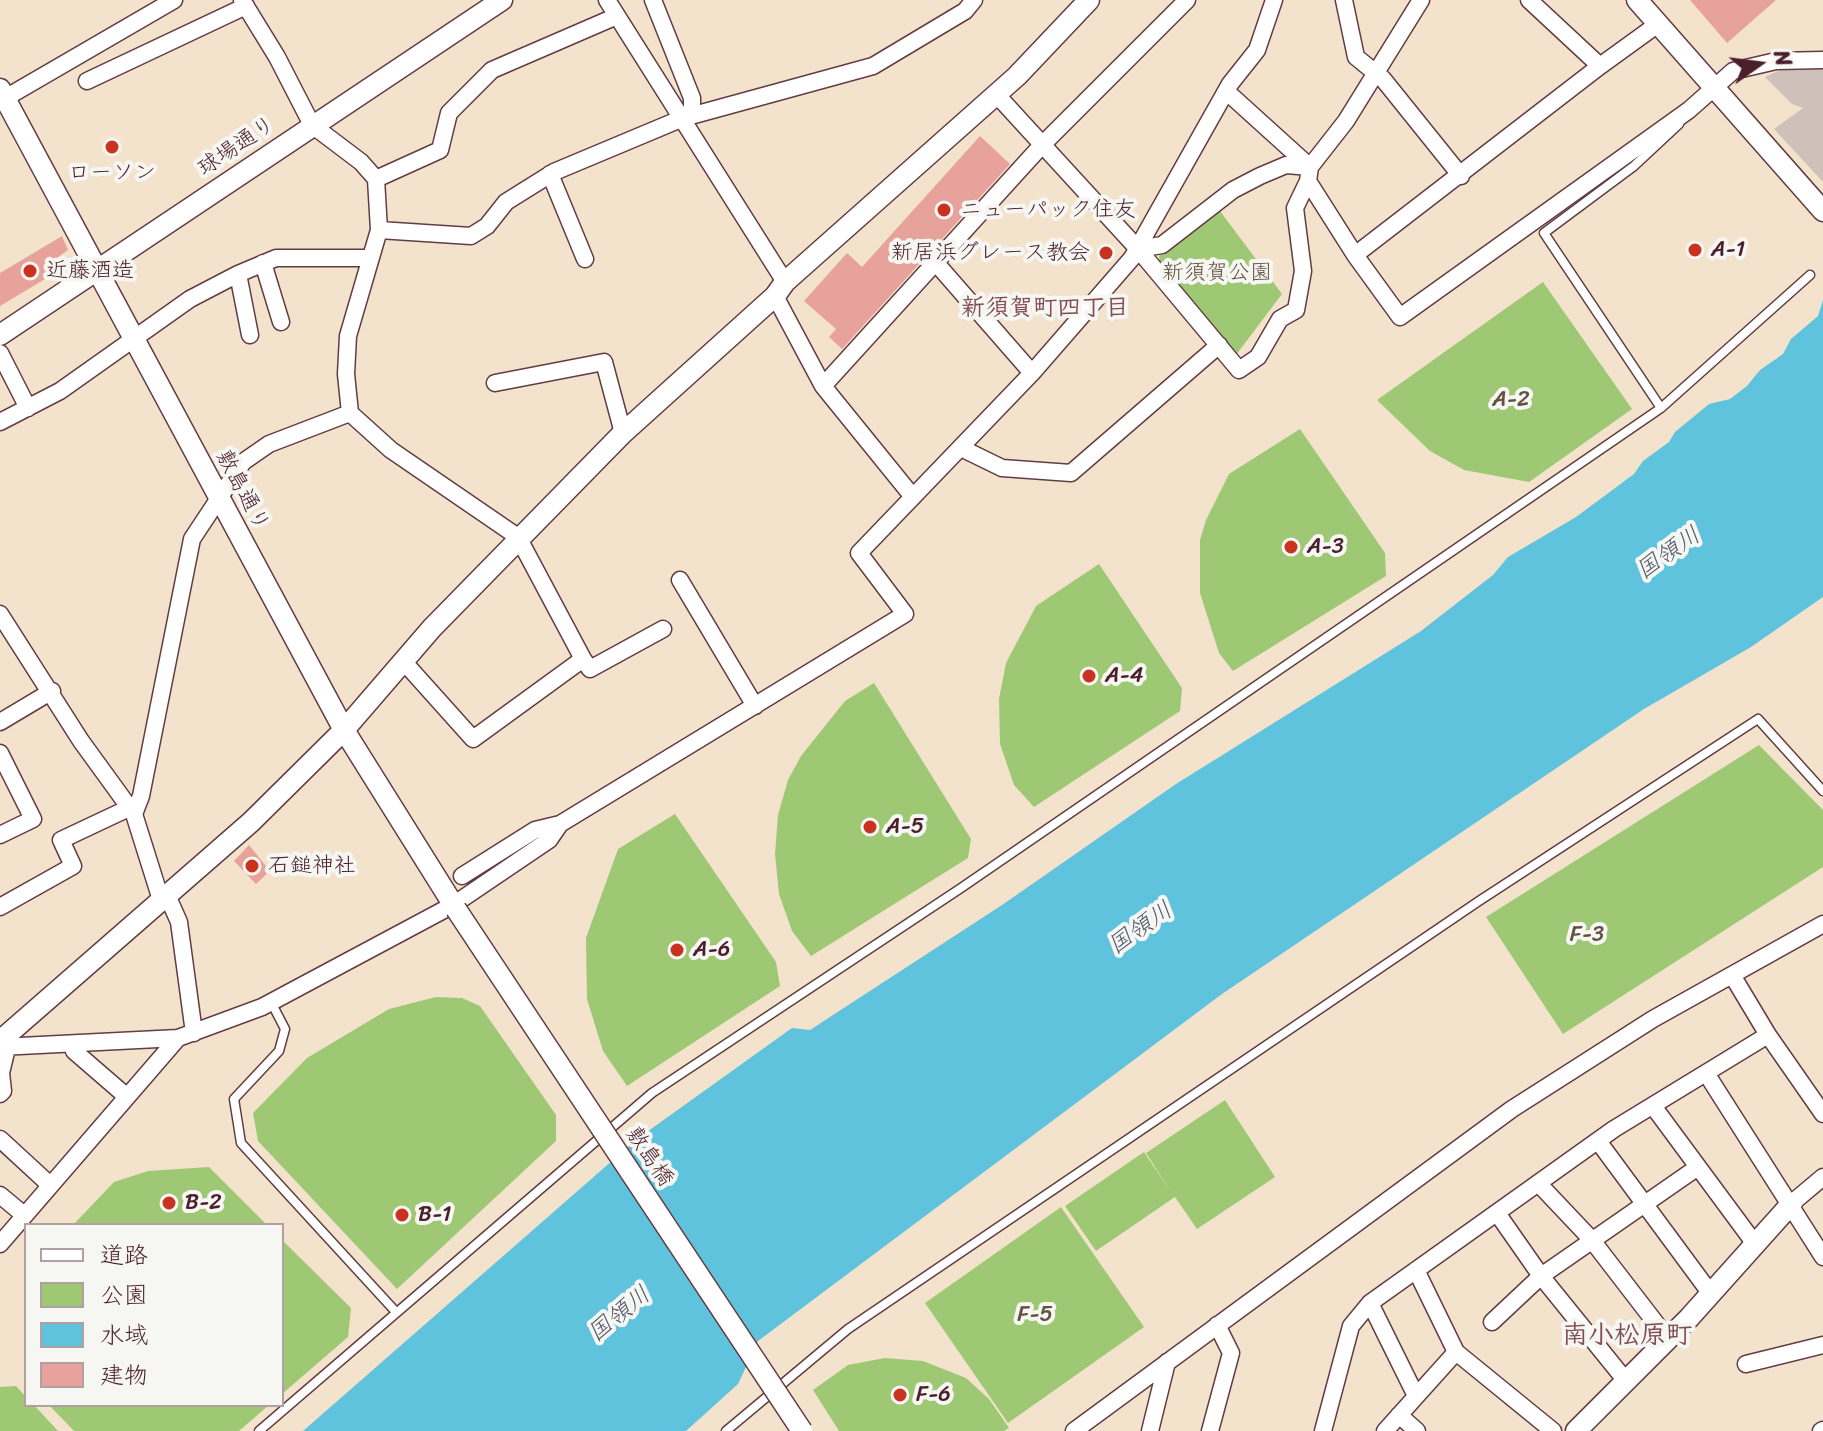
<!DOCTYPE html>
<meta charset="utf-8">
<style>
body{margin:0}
#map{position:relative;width:1823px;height:1431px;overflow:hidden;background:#f3e3cd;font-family:Sriracha,"Klee One",sans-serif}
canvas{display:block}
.legend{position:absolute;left:24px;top:1223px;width:260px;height:184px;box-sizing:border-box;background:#f6f6f2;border:2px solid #b1a0a2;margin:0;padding:10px 14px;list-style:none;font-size:24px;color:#4a1f2b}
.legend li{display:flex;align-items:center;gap:16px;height:40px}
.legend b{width:40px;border:2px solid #b1a0a2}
.north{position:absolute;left:1719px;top:24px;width:80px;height:80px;-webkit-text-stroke:6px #f6f6f2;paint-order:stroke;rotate:76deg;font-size:22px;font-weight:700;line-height:32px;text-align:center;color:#4a1f2b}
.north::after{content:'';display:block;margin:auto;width:28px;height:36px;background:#4a1f2b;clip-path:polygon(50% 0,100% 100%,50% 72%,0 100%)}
</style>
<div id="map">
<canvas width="1823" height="1431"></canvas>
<ul class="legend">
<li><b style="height:10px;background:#fff"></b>道路</li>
<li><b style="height:22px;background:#9fc874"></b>公園</li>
<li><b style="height:22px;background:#60c3de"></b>水域</li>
<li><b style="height:22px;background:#e7a39b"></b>建物</li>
</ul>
<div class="north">N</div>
</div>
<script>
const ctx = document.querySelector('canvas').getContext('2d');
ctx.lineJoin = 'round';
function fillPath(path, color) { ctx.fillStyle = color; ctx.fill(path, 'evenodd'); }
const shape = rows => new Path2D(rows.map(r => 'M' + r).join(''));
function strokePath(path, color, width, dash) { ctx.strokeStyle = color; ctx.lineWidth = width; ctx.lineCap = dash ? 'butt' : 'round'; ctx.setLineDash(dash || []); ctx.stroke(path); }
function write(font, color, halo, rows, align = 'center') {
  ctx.font = font + ' Sriracha,"Klee One",sans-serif'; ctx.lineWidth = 8; ctx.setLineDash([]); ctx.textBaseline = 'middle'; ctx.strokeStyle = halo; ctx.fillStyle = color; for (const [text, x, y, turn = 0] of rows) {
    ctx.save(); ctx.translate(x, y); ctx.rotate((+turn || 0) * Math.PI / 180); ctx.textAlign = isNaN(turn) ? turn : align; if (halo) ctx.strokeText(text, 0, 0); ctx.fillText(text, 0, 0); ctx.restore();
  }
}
fillPath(shape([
 [1789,66,1823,68,1823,182,1774,129,1803,108,1792,104,1765,77]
]), '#cfc0ba');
fillPath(shape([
 [1220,211,1282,294,1236,355,1160,265,1159,256],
 [1543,282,1632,409,1529,482,1464,470,1430,451,1377,400],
 [1300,429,1385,553,1386,576,1233,671,1219,653,1200,593,1200,540,1206,520,1229,474],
 [1099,564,1182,688,1180,711,1034,807,1014,785,1000,744,999,699,1006,663,1036,606],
 [874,683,971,839,968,858,811,956,792,931,779,894,775,854,778,815,788,780,801,756,845,701],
 [1759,745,1823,810,1823,867,1563,1034,1486,917],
 [675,814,776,962,780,986,627,1086,603,1051,587,999,586,938,618,849],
 [436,997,462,998,480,1006,556,1115,556,1141,397,1289,258,1141,253,1113,307,1058,389,1009],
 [1225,1100,1275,1177,1197,1229,1175,1197,1096,1251,1065,1206,1144,1152,1171,1192,1146,1153],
 [209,1167,267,1225,73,1225,114,1182,148,1171],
 [1061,1207,1144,1327,1008,1423,925,1303],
 [282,1240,351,1308,348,1337,282,1394],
 [885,1358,923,1361,966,1378,989,1399,1009,1428,1004,1431,839,1431,813,1390,848,1365],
 [16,1386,26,1397,26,1405,34,1405,58,1431,0,1431,0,1387],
 [49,1405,269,1405,239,1431,74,1431]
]), '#9fc874');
fillPath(shape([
 [1823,300,1823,597,1751,647,1644,709,1222,994,758,1341,738,1384,686,1431,303,1431,637,1139,792,1028,810,1030,1002,905,1176,784,1421,631,1493,575,1508,557,1576,517,1634,474,1643,461,1669,442,1675,432,1709,404,1730,399,1747,386,1760,370,1783,354,1791,339,1818,316]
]), '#60c3de');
fillPath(shape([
 [1690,0,1776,0,1727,43],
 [980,136,1010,164,842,349,829,337,836,329,804,301,847,253,862,267],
 [62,236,68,250,54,260,60,270,0,306,0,273],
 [249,845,270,871,256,884,234,861]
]), '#e7a39b');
const service = shape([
 [1661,408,1544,233,1634,166,1679,124],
 [271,1002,285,1029,279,1051,234,1099,241,1143,396,1312],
 [259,1431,652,1093,961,888,1661,408,1810,275],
 [726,1431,848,1329,1479,901,1758,719,1823,791]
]);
const minor = shape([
 [242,0,277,57,312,125,361,162,376,179,379,230,348,336,346,374,350,413,391,450,518,537,583,659,473,739,404,662],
 [607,0,785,282],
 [653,0,692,98,692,115],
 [1344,0,1356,57,1383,79,1461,176],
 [1529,0,1600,66,1355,255,1400,317,1689,110,1733,71,1776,61,1823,60],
 [1600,66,1658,24],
 [87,81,246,6],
 [1226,91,1310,167],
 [996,94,1138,249,1239,370,1258,357,1280,319,1296,310,1303,271,1295,208,1308,181,1310,167,1346,121,1421,0],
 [0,101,174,0],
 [550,174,585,259],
 [376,179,440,150,449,113,492,70,617,16],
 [1308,181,1355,255],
 [379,230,471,236,487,226,506,202,554,172,683,118,873,66,965,11,974,0],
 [1138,249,1162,245,1233,190,1260,176,1286,165,1310,167],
 [263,263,281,322],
 [936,263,1032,373],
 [775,296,823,386],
 [250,335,238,274,276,258,371,258],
 [0,353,28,408],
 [495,383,604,362,623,433],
 [0,422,60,391,190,299,238,274],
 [961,448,1002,468,1071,473,1219,345],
 [913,497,823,386,1042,145,1187,0],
 [680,580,755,706],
 [0,614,81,741,134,814,161,900],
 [583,659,590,669,663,629],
 [0,722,52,691],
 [0,753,33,819,0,835],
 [134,814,141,796,192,539,243,462,269,444,350,413],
 [462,876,535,830,560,824],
 [167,895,179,922,194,1033],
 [0,907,73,866,61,840,129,808],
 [1768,1035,1823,1114],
 [72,1044,74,1051,126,1096],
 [0,1047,178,1038,262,1007,453,905,549,840,560,824,905,614,859,553,1032,373,1132,258,1230,84,1257,50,1274,0],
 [1706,1073,1823,1257],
 [0,1094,3,1091,1,1073,7,1048],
 [1653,1106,1755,1244],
 [0,1139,50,1185],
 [1598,1141,1711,1294],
 [1538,1183,1591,1239,1668,1339],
 [0,1195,24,1215],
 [1792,1203,1823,1177],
 [1497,1213,1541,1276,1626,1381],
 [0,1244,178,1038],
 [1416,1270,1456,1352,1553,1431],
 [1370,1303,1416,1396],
 [1492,1322,1541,1276,1698,1167],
 [1746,1364,1823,1345],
 [1399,1415,1417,1431],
 [1074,1431,1512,1109,1653,1019,1823,924],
 [1150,1431,1167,1362],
 [1210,1431,1231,1353,1217,1325],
 [1323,1431,1351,1326,1370,1303,1614,1129,1768,1035,1732,975],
 [1385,1431,1456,1352],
 [1821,1431,1823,1430]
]);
const tertiary = shape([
 [1637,0,1823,211],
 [0,89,344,730,456,909],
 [0,335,502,0],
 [0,1041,251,822,344,730,432,628,623,433,775,296,785,282,1017,76,1089,0],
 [1576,1431,1689,1318,1792,1203]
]);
strokePath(service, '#633c43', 11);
strokePath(minor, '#633c43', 19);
strokePath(tertiary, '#633c43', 23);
strokePath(service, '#fff', 8);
strokePath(minor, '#fff', 16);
strokePath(tertiary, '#fff', 20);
const tertiaryBridge = shape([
 [456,909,802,1431]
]);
strokePath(tertiaryBridge, '#633c43', 23, []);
strokePath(tertiaryBridge, '#fff', 20);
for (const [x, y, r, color] of [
 [112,147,8,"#c8321e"],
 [944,210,8,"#c8321e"],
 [1695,250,8,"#c8321e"],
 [1106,253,8,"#c8321e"],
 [30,271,8,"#c8321e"],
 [1291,547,8,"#c8321e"],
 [1089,676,8,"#c8321e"],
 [870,827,8,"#c8321e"],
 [252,866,8,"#c8321e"],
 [677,950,8,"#c8321e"],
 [169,1203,8,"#c8321e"],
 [402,1215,8,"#c8321e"],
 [900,1395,8,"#c8321e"]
]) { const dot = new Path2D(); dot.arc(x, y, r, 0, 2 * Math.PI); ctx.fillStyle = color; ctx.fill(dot); strokePath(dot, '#f6f6f2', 3); }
write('22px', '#4a1f2b', '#f6f6f2', [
 ["球場通り",237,147,-34],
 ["敷島通り",242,491,62],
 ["敷島橋",649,1157,56]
]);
write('22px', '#4a1f2b', '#f6f6f2', [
 ["ローソン",112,173,"center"],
 ["ニューパック住友",960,210],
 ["A-1",1711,250],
 ["新居浜グレース教会",1090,253,"right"],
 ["近藤酒造",46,271],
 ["A-3",1307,547],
 ["A-4",1105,676],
 ["A-5",886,827],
 ["石鎚神社",268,866],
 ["A-6",693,950],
 ["B-2",185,1203],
 ["B-1",418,1215],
 ["F-6",916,1395]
], 'left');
write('22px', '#645241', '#f6f6f2', [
 ["新須賀公園",1217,273],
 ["A-2",1511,400],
 ["F-3",1587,935],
 ["F-5",1035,1315]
]);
write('bold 24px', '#814d52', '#f6f6f2', [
 ["新須賀町四丁目",1045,309]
]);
write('italic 24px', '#52586a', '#f6f6f2', [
 ["国領川",1669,554,-35],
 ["国領川",1141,929,-35],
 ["国領川",620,1315,-39]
]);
write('bold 26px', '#814d52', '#f6f6f2', [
 ["南小松原町",1627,1336]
]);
</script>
